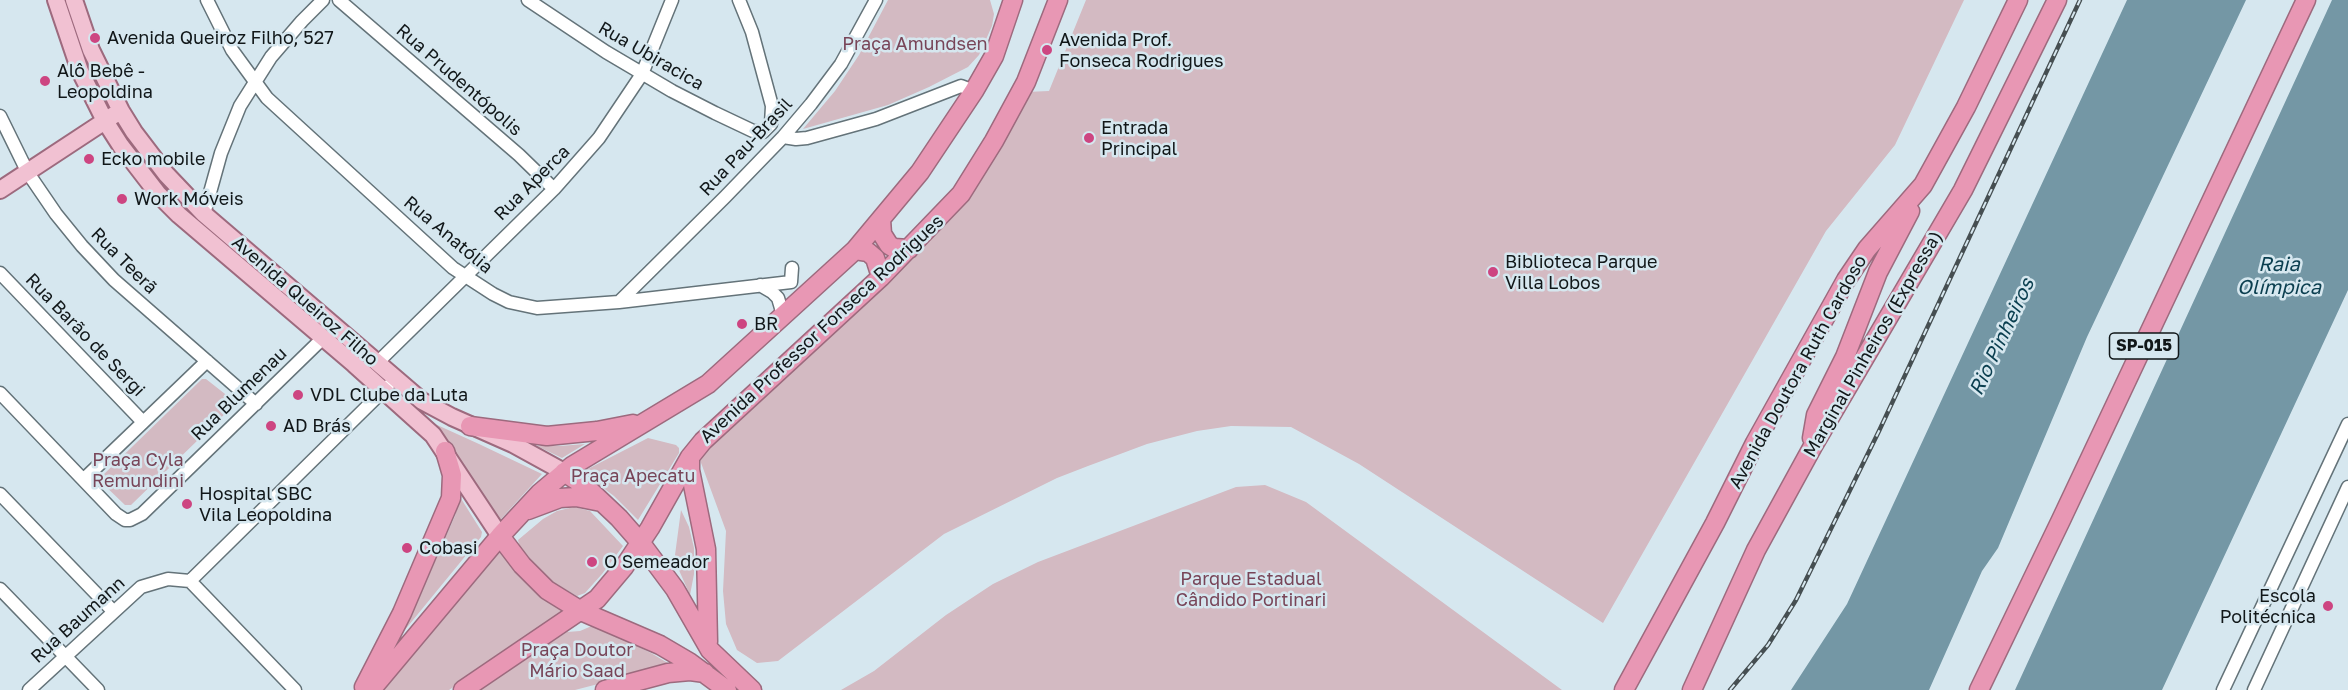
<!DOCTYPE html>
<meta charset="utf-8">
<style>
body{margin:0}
canvas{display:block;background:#d6e7ef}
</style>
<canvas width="2348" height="690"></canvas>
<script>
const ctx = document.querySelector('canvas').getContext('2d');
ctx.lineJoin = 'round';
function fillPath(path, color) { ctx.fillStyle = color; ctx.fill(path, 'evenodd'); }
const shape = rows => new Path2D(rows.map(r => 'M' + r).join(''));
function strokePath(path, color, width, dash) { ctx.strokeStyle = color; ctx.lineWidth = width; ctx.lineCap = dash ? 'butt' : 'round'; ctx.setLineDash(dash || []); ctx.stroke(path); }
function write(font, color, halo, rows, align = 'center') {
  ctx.font = font + ' "Golos Text",sans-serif'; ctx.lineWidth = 5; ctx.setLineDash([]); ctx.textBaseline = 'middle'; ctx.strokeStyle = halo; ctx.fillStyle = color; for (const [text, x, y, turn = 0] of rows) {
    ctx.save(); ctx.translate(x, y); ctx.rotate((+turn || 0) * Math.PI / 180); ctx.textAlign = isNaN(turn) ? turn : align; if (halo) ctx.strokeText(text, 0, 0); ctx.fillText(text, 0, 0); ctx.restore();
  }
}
fillPath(shape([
 [888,0,990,0,994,14,992,26,979,55,968,67,929,87,888,105,803,129,835,91,859,55],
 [1086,0,1964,0,1895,145,1826,231,1603,623,1359,464,1291,427,1231,426,1197,431,1147,444,1088,466,1057,478,944,534,778,661,757,663,737,650,726,624,723,591,726,531,700,460,710,441,904,261,1026,92,1049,91],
 [202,379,206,379,234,401,234,405,131,505,125,505,101,482,101,477],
 [435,424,479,444,542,474,500,520],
 [648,438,676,445,679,448,679,453,638,520,614,496,582,472],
 [585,444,562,458,537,446,560,446],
 [1265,485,1306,502,1562,690,841,690,874,671,946,615,993,584,1038,562,1236,487],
 [460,497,482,532,481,537,404,631,455,516],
 [574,507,590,511,623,546,602,574,585,593,577,596,553,582,520,548,518,540,543,519,557,511],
 [681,510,689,527,694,548,694,574,690,595,678,568,675,555],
 [500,552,528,584,563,611,561,615,449,690,377,690,496,553],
 [594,625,651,653,671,665,575,690,476,690,567,632,580,631]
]), '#d3bac2');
fillPath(shape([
 [2127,0,2246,0,2087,337,1998,548,1982,571,1929,690,1791,690,1847,604],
 [2332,0,2348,0,2348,290,2162,690,2015,690]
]), '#7497a5');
const minor = shape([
 [207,0,232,50,267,98,453,268,493,294,509,302,537,308,619,302,791,282,792,268],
 [339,0,519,155,554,189],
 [528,0,606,52,672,91,715,113,753,131,763,132,771,124,772,106,752,32,739,0],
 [0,116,28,173,56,214,82,246,114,280,256,404],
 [783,137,796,139,807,138,876,119,961,86,974,91],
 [204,214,221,153,240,106,271,57,302,21,323,0],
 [0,273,143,422],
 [760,285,772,292,778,298,783,315],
 [619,302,725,197,783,137,811,104,841,64,876,0],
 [377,363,554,189,599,138,642,74,672,0],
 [0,393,116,514,125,520,130,520,142,514,323,338],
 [84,479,207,361],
 [0,494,113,611],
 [190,581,388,386],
 [190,581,295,690],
 [0,589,98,690],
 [29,690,141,587,168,579,190,581],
 [2223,690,2348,424],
 [2254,690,2348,487]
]);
const major = shape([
 [56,0,80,71,105,121,121,146,158,194,179,215,354,364,433,435,500,536],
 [74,0,91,50,121,111,134,132,166,174,204,214,422,401,452,417,513,444,564,472],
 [0,190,114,115]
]);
const highway = shape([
 [881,219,882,234,889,245,894,248,909,249],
 [855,250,868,252,875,258,881,277],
 [470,426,547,436,597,431,633,424],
 [1812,438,1816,415,1845,357,1878,272,1910,211],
 [690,457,690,470,706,549,708,642],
 [564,472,585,486,619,518,640,542,675,589,710,650,752,690],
 [528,510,560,498,576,497,601,502],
 [500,536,522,565,547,590,581,611,660,645,689,662,727,690],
 [364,687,402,613,451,498,452,475,445,451],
 [371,690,500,536,540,493,572,466,708,384,855,250,920,172,974,91,994,56,1013,0],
 [463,690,597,599,624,567,650,528,690,457,703,441,881,277,961,194,994,141,1026,82,1058,0],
 [605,690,668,673,690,671,705,673],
 [1624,690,1715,523,1755,443,1846,280,1867,249,1923,185,1966,107,2018,0],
 [1692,690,1756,550,1813,446,1963,190,2057,0],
 [1979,690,2061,520,2306,0]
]);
strokePath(minor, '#647379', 15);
strokePath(major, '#9d6a7e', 20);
strokePath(highway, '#9d6a7e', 21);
strokePath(minor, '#fff', 12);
strokePath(major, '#f1c1d2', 16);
strokePath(highway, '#e897b4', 18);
const rail = shape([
 [1730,690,1768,645,1796,600,1879,431,2080,0]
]);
strokePath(rail, '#464f52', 4.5);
strokePath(rail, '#d6e7ef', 2, [7]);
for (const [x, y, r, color] of [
 [95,38,6,"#cd4581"],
 [1047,50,6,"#cd4581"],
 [45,81,6,"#cd4581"],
 [1089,138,6,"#cd4581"],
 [89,159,6,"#cd4581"],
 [122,199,6,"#cd4581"],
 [1493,272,6,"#cd4581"],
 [742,324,6,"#cd4581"],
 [298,395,6,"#cd4581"],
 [271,426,6,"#cd4581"],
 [187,504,6,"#cd4581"],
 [407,548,6,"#cd4581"],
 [592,562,6,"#cd4581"],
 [2328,606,6,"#cd4581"]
]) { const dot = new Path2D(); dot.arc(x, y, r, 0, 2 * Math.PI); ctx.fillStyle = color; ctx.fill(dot); strokePath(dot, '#d6e7ef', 2); }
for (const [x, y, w] of [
 [2144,346,69]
]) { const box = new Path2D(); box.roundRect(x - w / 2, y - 13, w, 26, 4.5); ctx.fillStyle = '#d6e7ef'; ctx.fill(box); strokePath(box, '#111719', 1.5); }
write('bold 16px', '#111719', null, [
 ["SP-015",2144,346]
]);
write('18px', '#111719', '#d6e7ef', [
 ["Avenida Queiroz Filho, 527",107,38],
 ["Avenida Prof.",1059,40],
 ["Fonseca Rodrigues",1059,61],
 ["Alô Bebê -",57,71],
 ["Leopoldina",57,92],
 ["Entrada",1101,128],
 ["Principal",1101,149],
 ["Ecko mobile",101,159],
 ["Work Móveis",134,199],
 ["Biblioteca Parque",1505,262],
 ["Villa Lobos",1505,283],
 ["BR",754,324],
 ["VDL Clube da Luta",310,395],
 ["AD Brás",283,426],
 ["Hospital SBC",199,494],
 ["Vila Leopoldina",199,515],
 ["Cobasi",419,548],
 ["O Semeador",604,562],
 ["Escola",2316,596,"right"],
 ["Politécnica",2316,617,"right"]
], 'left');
write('18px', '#784558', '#d6e7ef', [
 ["Praça Amundsen",915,44],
 ["Praça Cyla",138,460],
 ["Remundini",138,481],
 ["Praça Apecatu",633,476],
 ["Parque Estadual",1251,579],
 ["Cândido Portinari",1251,600],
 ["Praça Doutor",577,650],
 ["Mário Saad",577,671]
]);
write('18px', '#111719', '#d6e7ef', [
 ["Rua Ubiracica",651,56,30],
 ["Rua Prudentópolis",459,80,41],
 ["Rua Pau-Brasil",746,147,-47],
 ["Rua Aperca",532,183,-45],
 ["Rua Anatólia",448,235,40],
 ["Rua Teerã",124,261,45],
 ["Avenida Queiroz Filho",305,301,41],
 ["Avenida Professor Fonseca Rodrigues",822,329,-43],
 ["Rua Barão de Sergi",85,335,46],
 ["Marginal Pinheiros (Expressa)",1873,344,-60],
 ["Avenida Doutora Ruth Cardoso",1798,372,-61],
 ["Rua Blumenau",239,394,-44],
 ["Rua Baumann",78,620,-42]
]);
write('italic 20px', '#0a3e4f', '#d6e7ef', [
 ["Raia",2279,265],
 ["Olímpica",2279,288],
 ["Rio Pinheiros",2002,337,-65]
]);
</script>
